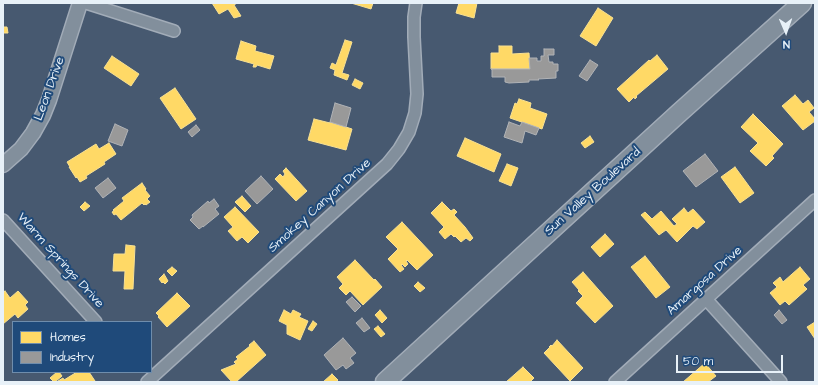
<!DOCTYPE html>
<style>
body{margin:0}
#map{position:relative;width:818px;height:385px;overflow:hidden;background:#475970;font-family:"Architects Daughter",sans-serif}
canvas{display:block}
.frame{position:absolute;inset:0;border:4px solid #e8f1f8;pointer-events:none}
.legend{position:absolute;left:12px;top:321px;width:140px;height:52px;box-sizing:border-box;background:#1f4a7a;border:1px solid #6f8dac;margin:0;padding:5px 7px;list-style:none;font-size:12px;color:#e8f1f8}
.legend li{display:flex;align-items:center;gap:8px;height:20px}
.legend b{width:20px;border:1px solid #6f8dac}
.north{position:absolute;left:766px;top:12px;width:40px;height:40px;-webkit-text-stroke:3px #1f4a7a;paint-order:stroke;rotate:178deg;font-size:11px;font-weight:700;line-height:16px;text-align:center;color:#e8f1f8}
.north::after{content:'';display:block;margin:auto;width:14px;height:18px;background:#e8f1f8;clip-path:polygon(50% 0,100% 100%,50% 72%,0 100%)}
.scale{position:absolute;left:676px;top:355px;width:107px;height:18px;box-sizing:border-box;border:2px solid #e8f1f8;border-top:0;padding-left:5px;font-size:12px;line-height:14px;white-space:nowrap;color:#e8f1f8;-webkit-text-stroke:3px #1f4a7a;paint-order:stroke}
</style>
<div id="map">
<canvas width="818" height="385"></canvas>
<div class="frame"></div>
<ul class="legend">
<li><b style="height:11px;background:#ffd966"></b>Homes</li>
<li><b style="height:11px;background:#999"></b>Industry</li>
</ul>
<div class="north">N</div>
<div class="scale">50 m</div>
</div>
<script>
const ctx = document.querySelector('canvas').getContext('2d');
ctx.lineJoin = 'round';
function fillPath(path, color) { ctx.fillStyle = color; ctx.fill(path, 'evenodd'); }
const shape = rows => new Path2D(rows.map(r => 'M' + r).join(''));
function strokePath(path, color, width, dash) { ctx.strokeStyle = color; ctx.lineWidth = width; ctx.lineCap = dash ? 'butt' : 'round'; ctx.setLineDash(dash || []); ctx.stroke(path); }
function write(font, color, halo, rows, align = 'center') {
  ctx.font = font + ' "Architects Daughter",sans-serif'; ctx.lineWidth = 4; ctx.setLineDash([]); ctx.textBaseline = 'middle'; ctx.strokeStyle = halo; ctx.fillStyle = color; for (const [text, x, y, turn = 0] of rows) {
    ctx.save(); ctx.translate(x, y); ctx.rotate((+turn || 0) * Math.PI / 180); ctx.textAlign = isNaN(turn) ? turn : align; if (halo) ctx.strokeText(text, 0, 0); ctx.fillText(text, 0, 0); ctx.restore();
  }
}
const homes = shape([
 [212,3,237,3,234,5,241,16,234,18,228,9,219,14,212,3],
 [351,3,373,3,371,9,351,3],
 [459,3,477,3,474,18,456,13,459,3],
 [598,8,613,18,596,46,580,36,598,8],
 [3,27,7,27,8,33,3,33,3,27],
 [345,40,352,42,342,73,349,75,347,80,334,75,335,70,330,68,332,63,336,65,345,40],
 [241,41,256,46,255,51,274,56,270,69,257,65,256,67,253,67,254,64,236,59,241,41],
 [499,46,512,46,512,54,529,53,530,69,491,69,491,53,499,53,499,46],
 [657,55,668,69,636,96,637,97,635,99,634,97,629,102,617,89,649,60,650,61,657,55],
 [112,56,139,74,131,86,104,68,112,56],
 [355,79,363,83,360,89,352,85,355,79],
 [175,88,196,119,181,129,160,98,175,88],
 [795,95,803,104,808,100,814,108,809,112,815,119,815,121,803,130,782,106,795,95],
 [519,99,531,103,530,108,547,114,542,129,510,118,515,103,517,104,519,99],
 [753,114,783,144,772,156,774,158,766,166,750,151,758,143,741,127,753,114],
 [314,119,330,123,330,122,352,129,346,150,308,140,314,119],
 [590,136,594,142,585,148,581,143,590,136],
 [465,138,501,154,494,172,457,156,465,138],
 [109,143,116,154,104,162,105,164,86,176,87,178,80,182,77,177,76,178,69,167,70,167,67,162,96,144,99,149,109,143],
 [507,164,518,168,511,186,499,181,507,164],
 [735,167,754,193,740,203,721,177,735,167],
 [286,168,307,191,296,201,275,179,280,174,283,177,285,174,283,171,286,168],
 [142,183,146,189,145,190,150,196,147,199,150,202,146,205,145,204,144,205,142,203,121,220,116,214,114,215,112,212,114,211,113,210,124,201,122,198,142,183],
 [242,196,251,206,245,212,235,202,242,196],
 [85,202,90,206,84,211,80,207,85,202],
 [442,202,451,211,454,209,457,212,454,215,465,227,473,238,470,241,466,238,461,242,455,236,454,237,451,234,445,239,439,232,444,227,431,213,442,202],
 [235,207,259,232,248,243,242,237,237,241,228,231,233,227,224,217,235,207],
 [684,208,688,213,693,209,705,222,697,229,693,226,677,242,666,230,659,235,641,215,645,212,652,219,661,211,674,226,677,224,672,219,684,208],
 [402,222,433,255,417,270,407,260,406,261,408,264,405,267,402,264,401,265,404,269,400,272,388,259,398,249,386,237,402,222],
 [605,234,614,244,600,257,591,247,605,234],
 [126,245,135,246,133,289,124,289,125,271,113,271,114,254,125,254,126,245],
 [645,256,670,287,656,298,631,267,645,256],
 [355,260,374,280,375,279,382,287,363,305,350,291,346,295,339,288,343,284,337,277,355,260],
 [172,267,177,271,172,276,167,271,172,267],
 [800,267,810,279,803,285,807,289,789,305,785,301,780,305,770,293,777,287,773,283,780,277,783,282,800,267],
 [583,272,613,306,595,323,576,303,583,296,578,291,579,290,572,282,583,272],
 [164,274,168,281,165,284,163,282,162,283,159,279,164,274],
 [418,282,425,288,420,292,414,286,418,282],
 [5,291,10,298,18,291,28,302,25,305,28,309,18,318,15,314,3,324,3,293,5,291],
 [177,293,190,306,167,327,158,317,159,316,156,313,177,293],
 [284,310,291,314,293,310,301,314,299,317,308,321,300,340,287,334,287,325,279,321,284,310],
 [380,310,387,318,382,323,375,315,380,310],
 [313,321,317,324,312,331,308,329,313,321],
 [815,322,815,339,807,327,815,322],
 [378,326,385,334,381,337,374,329,378,326],
 [557,340,583,368,570,381,544,353,550,347,549,347,551,345,552,346,557,340],
 [254,341,266,355,236,382,232,382,221,370,236,364,234,362,238,359,236,357,250,346,249,345,254,341],
 [705,363,716,376,708,382,683,382,705,363],
 [523,367,534,378,530,382,506,382,523,367],
 [57,372,59,372,62,376,55,382,54,382,50,378,57,372],
 [77,372,89,372,95,381,91,382,58,382,58,381,63,378,64,380,77,372],
 [332,374,338,380,336,382,335,381,334,382,323,382,332,374]
]);
fillPath(homes, '#ffd966');
strokePath(homes, '#f8e092', 1);
const industry = shape([
 [544,49,554,49,554,55,548,55,549,62,553,62,553,64,558,64,558,71,556,71,556,78,538,79,539,80,529,80,529,82,509,83,505,82,505,77,492,77,492,69,491,69,530,69,529,58,537,58,537,61,541,61,541,56,544,56,544,49],
 [590,60,598,65,587,81,579,76,590,60],
 [335,103,351,108,346,127,330,122,335,103],
 [509,122,520,126,522,122,539,128,536,135,525,131,522,143,504,137,509,122],
 [115,124,128,130,122,146,108,141,115,124],
 [196,125,200,130,192,137,188,132,196,125],
 [705,154,718,171,696,187,683,171,705,154],
 [261,176,273,189,257,204,245,191,261,176],
 [108,178,116,188,103,198,95,188,108,178],
 [214,199,219,206,215,209,219,214,203,227,203,226,199,229,190,220,193,217,192,215,208,201,209,203,214,199],
 [352,297,361,306,355,312,346,302,352,297],
 [779,310,787,320,782,324,774,315,779,310],
 [362,318,370,328,364,332,356,323,362,318],
 [343,338,356,353,350,358,354,363,346,369,343,365,336,370,324,355,343,338]
]);
fillPath(industry, '#999');
strokePath(industry, '#b1b3b6', 1);
const minor = shape([
 [86,3,174,31],
 [3,220,96,322],
 [706,299,781,382],
 [147,382,387,164,399,149,409,132,415,113,417,94,414,37,414,17,416,3],
 [615,382,815,200]
]);
const tertiary = shape([
 [3,165,21,149,33,133,43,115,49,100,80,3]
]);
const primary = shape([
 [385,382,679,113,802,3]
]);
strokePath(minor, '#a2acb8', 14);
strokePath(tertiary, '#a2acb8', 17);
strokePath(primary, '#a2acb8', 21);
strokePath(minor, '#828f9c', 11);
strokePath(tertiary, '#828f9c', 14);
strokePath(primary, '#828f9c', 18);
write('13px', '#e8f1f8', '#1f4a7a', [
 ["Leon Drive",50,89,-70],
 ["Sun Valley Boulevard",593,192,-42],
 ["Smokey Canyon Drive",320,206,-42],
 ["Warm Springs Drive",60,261,48],
 ["Amargosa Drive",705,281,-42]
]);
</script>
